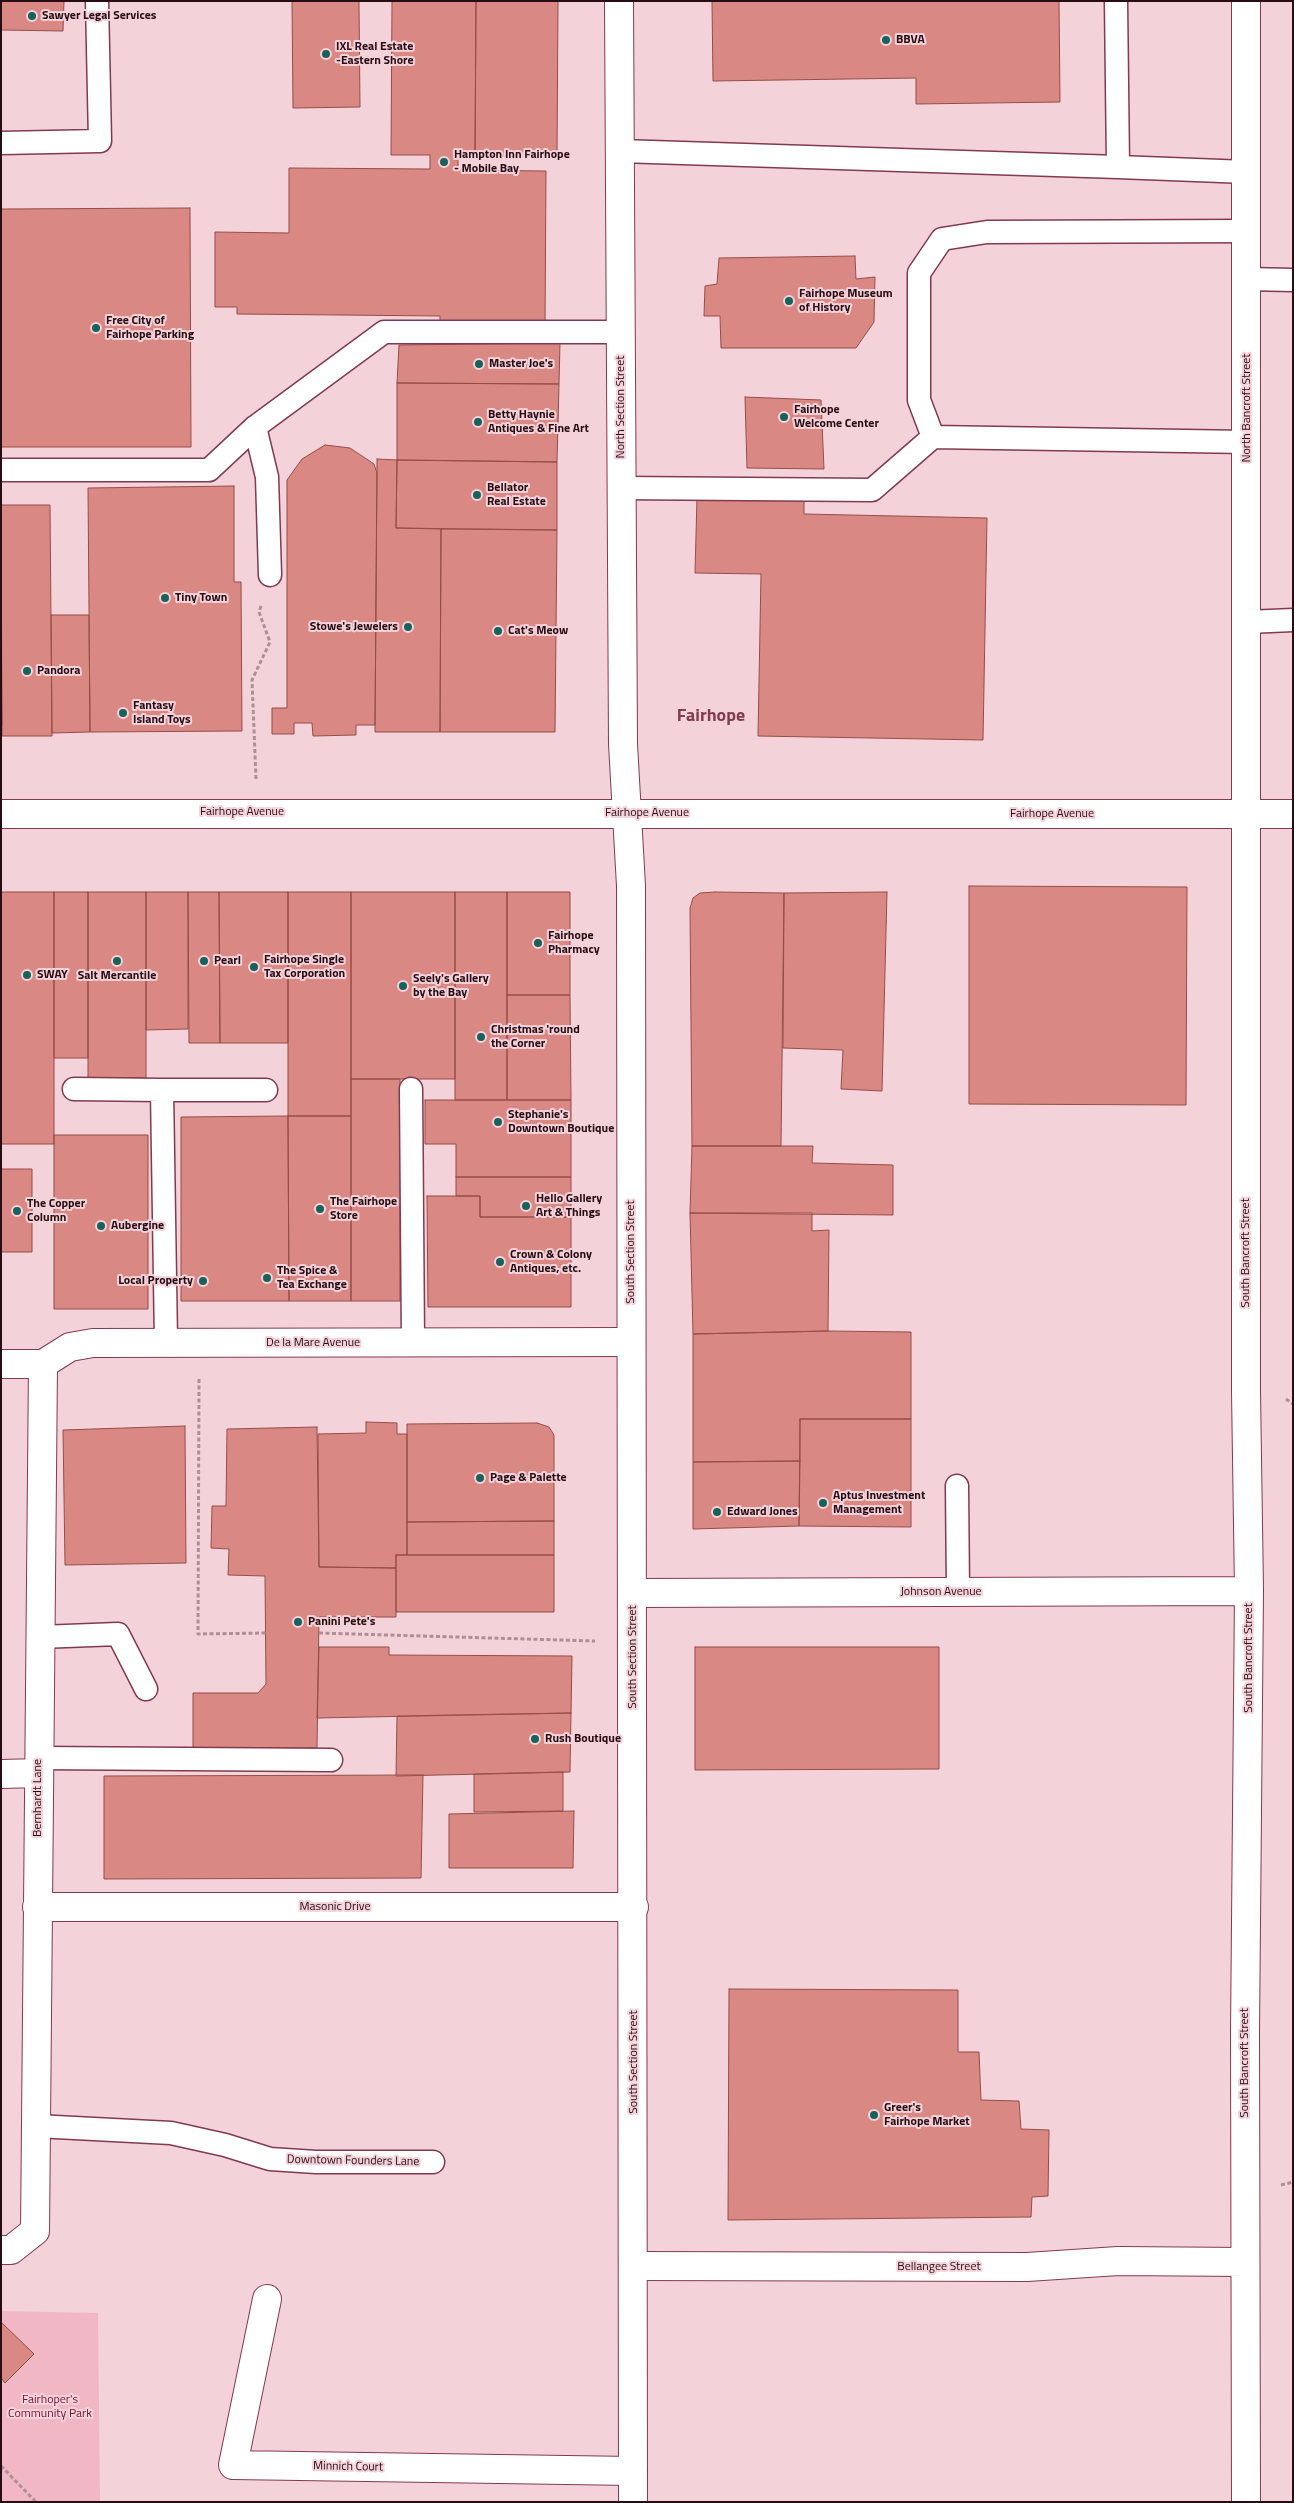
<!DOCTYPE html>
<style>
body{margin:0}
#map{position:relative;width:1294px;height:2503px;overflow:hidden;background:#f4d2d9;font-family:"Titillium Web",sans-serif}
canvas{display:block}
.frame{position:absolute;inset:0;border:2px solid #280c14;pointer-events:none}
</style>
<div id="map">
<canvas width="1294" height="2503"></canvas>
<div class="frame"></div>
</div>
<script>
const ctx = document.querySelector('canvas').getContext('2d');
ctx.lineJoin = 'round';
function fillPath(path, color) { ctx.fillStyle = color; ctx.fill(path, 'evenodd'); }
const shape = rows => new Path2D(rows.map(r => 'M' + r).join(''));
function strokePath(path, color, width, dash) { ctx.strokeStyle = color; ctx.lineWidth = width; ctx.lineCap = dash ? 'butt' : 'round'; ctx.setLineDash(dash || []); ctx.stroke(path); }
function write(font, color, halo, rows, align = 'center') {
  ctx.font = font + ' "Titillium Web",sans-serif'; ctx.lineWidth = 4; ctx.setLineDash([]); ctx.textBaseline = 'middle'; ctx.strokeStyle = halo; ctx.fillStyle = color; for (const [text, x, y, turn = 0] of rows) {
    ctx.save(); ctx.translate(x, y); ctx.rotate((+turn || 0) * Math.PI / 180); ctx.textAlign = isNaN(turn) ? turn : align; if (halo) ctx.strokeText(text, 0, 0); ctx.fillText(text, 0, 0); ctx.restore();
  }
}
fillPath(shape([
 [1,2311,98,2313,100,2502,1,2502]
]), '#f1b7c4');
const building = shape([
 [1,1,64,1,63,31,1,30,1,1],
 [292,1,359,1,360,107,293,108,292,1],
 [392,1,476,1,475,155,458,155,458,170,546,171,545,328,440,327,440,316,237,314,237,307,215,307,215,232,289,233,289,168,430,169,430,155,391,155,392,1],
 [476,1,558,1,557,157,475,155,476,1],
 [712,1,1059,1,1060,102,916,104,916,78,713,81,712,1],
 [190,208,191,447,1,447,1,209,190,208],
 [855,256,856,279,875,277,874,322,856,348,721,348,720,316,704,316,705,286,717,284,719,258,855,256],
 [560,343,559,384,397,383,399,345,560,343],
 [397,383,559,384,557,462,397,460,397,383],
 [745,397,821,400,824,469,747,468,745,397],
 [325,445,350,448,374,464,377,473,375,725,356,725,356,735,313,736,312,723,294,723,294,734,272,734,272,708,287,708,287,480,302,459,325,445],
 [377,459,397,460,396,528,441,529,440,732,375,732,377,459],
 [397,460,557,462,557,530,396,528,397,460],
 [234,486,234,582,241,582,242,731,90,732,88,488,234,486],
 [697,498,804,500,804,514,987,518,983,740,758,736,761,574,695,573,697,498],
 [1,505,50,505,52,736,2,736,1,505],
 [441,529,557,530,555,732,440,732,441,529],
 [51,615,89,615,90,732,52,733,51,615],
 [1,617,2,725,1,725,1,617],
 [969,886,1187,887,1186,1105,969,1104,969,886],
 [1,892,54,892,54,1144,1,1144,1,892],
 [54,892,88,892,88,1058,54,1058,54,892],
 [88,892,146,892,146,1078,88,1078,88,892],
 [146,892,188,892,188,1029,146,1030,146,892],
 [188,892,219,892,220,1043,189,1043,188,892],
 [219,892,288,892,288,1043,220,1043,219,892],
 [288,892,351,892,351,1116,288,1116,288,892],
 [351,892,455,892,455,1079,351,1079,351,892],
 [455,892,507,892,507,1100,455,1100,455,892],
 [507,892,570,892,570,995,507,995,507,892],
 [715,892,784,893,781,1146,692,1146,690,908,693,898,700,893,715,892],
 [887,892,882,1091,841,1089,843,1050,783,1048,784,893,887,892],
 [507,995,570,995,571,1100,507,1100,507,995],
 [351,1079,400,1079,400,1301,351,1301,351,1079],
 [425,1100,571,1100,571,1177,456,1177,456,1144,425,1144,425,1100],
 [288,1116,289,1301,181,1301,181,1117,288,1116],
 [288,1116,351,1116,351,1301,289,1301,288,1116],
 [54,1135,148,1135,148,1309,54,1309,54,1135],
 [692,1146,813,1146,812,1163,893,1165,893,1215,690,1213,692,1146],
 [1,1169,32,1169,32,1252,1,1252,1,1169],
 [456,1177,571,1177,571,1217,480,1217,480,1196,456,1196,456,1177],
 [427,1196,480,1196,480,1217,571,1217,571,1307,428,1307,427,1196],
 [690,1213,812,1213,812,1231,829,1230,828,1331,693,1334,690,1213],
 [828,1331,911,1332,911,1419,800,1419,800,1461,693,1462,693,1334,828,1331],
 [800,1419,911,1419,911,1527,799,1526,800,1419],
 [366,1422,397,1423,397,1434,407,1434,407,1555,396,1555,396,1568,319,1567,318,1434,366,1433,366,1422],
 [537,1423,549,1427,554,1435,554,1521,407,1522,407,1424,537,1423],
 [185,1426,186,1563,65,1565,63,1430,185,1426],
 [317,1427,319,1567,396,1568,396,1617,319,1617,317,1748,193,1748,193,1693,258,1693,266,1684,265,1576,228,1575,229,1549,211,1548,212,1506,226,1506,227,1429,317,1427],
 [800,1461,799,1526,693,1529,693,1462,800,1461],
 [554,1521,554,1555,407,1555,407,1522,554,1521],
 [396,1555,554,1555,554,1612,396,1612,396,1555],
 [319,1647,389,1647,389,1655,572,1656,571,1713,317,1718,319,1647],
 [695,1647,939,1647,939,1769,695,1770,695,1647],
 [571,1713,570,1772,396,1776,397,1716,571,1713],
 [563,1772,563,1811,474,1812,474,1774,563,1772],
 [423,1775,421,1878,104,1879,104,1776,423,1775],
 [574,1811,573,1868,449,1868,449,1814,574,1811],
 [729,1989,958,1990,958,2052,979,2052,981,2100,1019,2101,1021,2129,1049,2130,1048,2196,1032,2197,1031,2217,728,2220,729,1989],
 [1,2322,34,2354,5,2383,1,2378,1,2322]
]);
fillPath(building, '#d98883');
strokePath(building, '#964d49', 1);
const lane = shape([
 [1116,1,1118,167,1247,172],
 [1,143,100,141,97,1],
 [620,151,1118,167],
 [1247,279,1293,280],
 [255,427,267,477,270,575],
 [933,437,919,400,919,273,942,239,987,232,1247,231],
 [1,470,209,470,255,427,384,332,621,332],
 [621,488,872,490,933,437,1247,442],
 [1247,622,1293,620],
 [74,1089,162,1090],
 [411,1089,413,1342],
 [166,1343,162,1090,266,1090],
 [957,1486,958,1592],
 [40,1637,118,1634,146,1689],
 [38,1758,331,1760],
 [36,2126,171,2133,225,2145,270,2159,316,2162,433,2162]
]);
const street = shape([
 [1,1364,43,1364,70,1347,93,1343,631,1342],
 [633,1593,1249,1591],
 [1,1774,39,1773],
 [37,1907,634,1907],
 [1,2250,11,2250,35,2231,43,1364],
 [634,2266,1027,2267,1118,2261,1245,2262],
 [267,2299,233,2465,633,2471],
 [1246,2502,1245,2033,1249,1591,1246,1391,1246,1]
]);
const secondary = shape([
 [619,1,623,744,631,886,633,2502],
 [1,814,1293,814]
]);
strokePath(lane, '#813b4f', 25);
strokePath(street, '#813b4f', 30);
strokePath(secondary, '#813b4f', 30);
strokePath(shape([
 [256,779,252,680,270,642,259,612,261,606],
 [199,1379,198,1634,266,1633],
 [1286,1399,1293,1404],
 [319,1633,595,1641],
 [1281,2185,1293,2182],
 [1,2466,36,2502]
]), '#af8f96', 3, [4, 2.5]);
strokePath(lane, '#fff', 22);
strokePath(street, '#fff', 28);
strokePath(secondary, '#fff', 28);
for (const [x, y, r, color] of [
 [32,16,5,"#17625a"],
 [886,40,5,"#17625a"],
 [326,54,5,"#17625a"],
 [444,162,5,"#17625a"],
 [789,301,5,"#17625a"],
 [96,328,5,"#17625a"],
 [479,364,5,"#17625a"],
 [784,417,5,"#17625a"],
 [478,422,5,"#17625a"],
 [477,495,5,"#17625a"],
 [165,598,5,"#17625a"],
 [408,627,5,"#17625a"],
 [498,631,5,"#17625a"],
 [27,671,5,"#17625a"],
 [123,713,5,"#17625a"],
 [538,943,5,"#17625a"],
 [117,961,5,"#17625a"],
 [204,961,5,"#17625a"],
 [254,967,5,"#17625a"],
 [27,975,5,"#17625a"],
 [403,986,5,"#17625a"],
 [481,1037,5,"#17625a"],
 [498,1122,5,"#17625a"],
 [526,1206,5,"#17625a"],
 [320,1209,5,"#17625a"],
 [17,1211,5,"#17625a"],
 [101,1226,5,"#17625a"],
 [500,1262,5,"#17625a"],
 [267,1278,5,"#17625a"],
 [203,1281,5,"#17625a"],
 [480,1478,5,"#17625a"],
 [823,1503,5,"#17625a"],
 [717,1512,5,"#17625a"],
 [298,1622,5,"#17625a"],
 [535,1739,5,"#17625a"],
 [874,2115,5,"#17625a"]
]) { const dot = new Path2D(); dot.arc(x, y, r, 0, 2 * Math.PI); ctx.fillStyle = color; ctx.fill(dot); strokePath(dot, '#f4d2d9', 2); }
write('bold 12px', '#280c14', '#f4d2d9', [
 ["Sawyer Legal Services",42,16],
 ["BBVA",896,40],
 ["IXL Real Estate",336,47],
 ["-Eastern Shore",336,61],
 ["Hampton Inn Fairhope",454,155],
 ["- Mobile Bay",454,169],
 ["Fairhope Museum",799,294],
 ["of History",799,308],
 ["Free City of",106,321],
 ["Fairhope Parking",106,335],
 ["Master Joe's",489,364],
 ["Fairhope",794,410],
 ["Welcome Center",794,424],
 ["Betty Haynie",488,415],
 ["Antiques & Fine Art",488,429],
 ["Bellator",487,488],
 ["Real Estate",487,502],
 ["Tiny Town",175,598],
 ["Stowe's Jewelers",398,627,"right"],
 ["Cat's Meow",508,631],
 ["Pandora",37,671],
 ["Fantasy",133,706],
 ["Island Toys",133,720],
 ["Fairhope",548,936],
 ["Pharmacy",548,950],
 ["Fairhope Single",264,960],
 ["Tax Corporation",264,974],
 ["Pearl",214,961],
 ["SWAY",37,975],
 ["Salt Mercantile",117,976,"center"],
 ["Seely's Gallery",413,979],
 ["by the Bay",413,993],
 ["Christmas 'round",491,1030],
 ["the Corner",491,1044],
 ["Stephanie's",508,1115],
 ["Downtown Boutique",508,1129],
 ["Hello Gallery",536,1199],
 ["Art & Things",536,1213],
 ["The Fairhope",330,1202],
 ["Store",330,1216],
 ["The Copper",27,1204],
 ["Column",27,1218],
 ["Aubergine",111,1226],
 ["Crown & Colony",510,1255],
 ["Antiques, etc.",510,1269],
 ["The Spice &",277,1271],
 ["Tea Exchange",277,1285],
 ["Local Property",193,1281,"right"],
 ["Page & Palette",490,1478],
 ["Aptus Investment",833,1496],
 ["Management",833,1510],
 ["Edward Jones",727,1512],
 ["Panini Pete's",308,1622],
 ["Rush Boutique",545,1739],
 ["Greer's",884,2108],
 ["Fairhope Market",884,2122]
], 'left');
write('12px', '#280c14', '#f4d2d9', [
 ["North Section Street",621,407,-90],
 ["North Bancroft Street",1247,408,-90],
 ["Fairhope Avenue",242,812],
 ["Fairhope Avenue",647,813],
 ["Fairhope Avenue",1052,814],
 ["South Section Street",631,1252,-90],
 ["South Bancroft Street",1246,1253,-90],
 ["De la Mare Avenue",313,1343],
 ["Johnson Avenue",941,1592],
 ["South Section Street",633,1657,-90],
 ["South Bancroft Street",1249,1658,-90],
 ["Bernhardt Lane",38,1798,-90],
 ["Masonic Drive",335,1907],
 ["South Section Street",634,2062,-90],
 ["South Bancroft Street",1245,2063,-90],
 ["Downtown Founders Lane",353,2161,1],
 ["Bellangee Street",939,2267],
 ["Minnich Court",348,2467,1]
]);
write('12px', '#701236', '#f4d2d9', [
 ["Fairhoper's",50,2400],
 ["Community Park",50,2414]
]);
write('bold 18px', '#823c50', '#f4d2d9', [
 ["Fairhope",711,717]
]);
</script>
